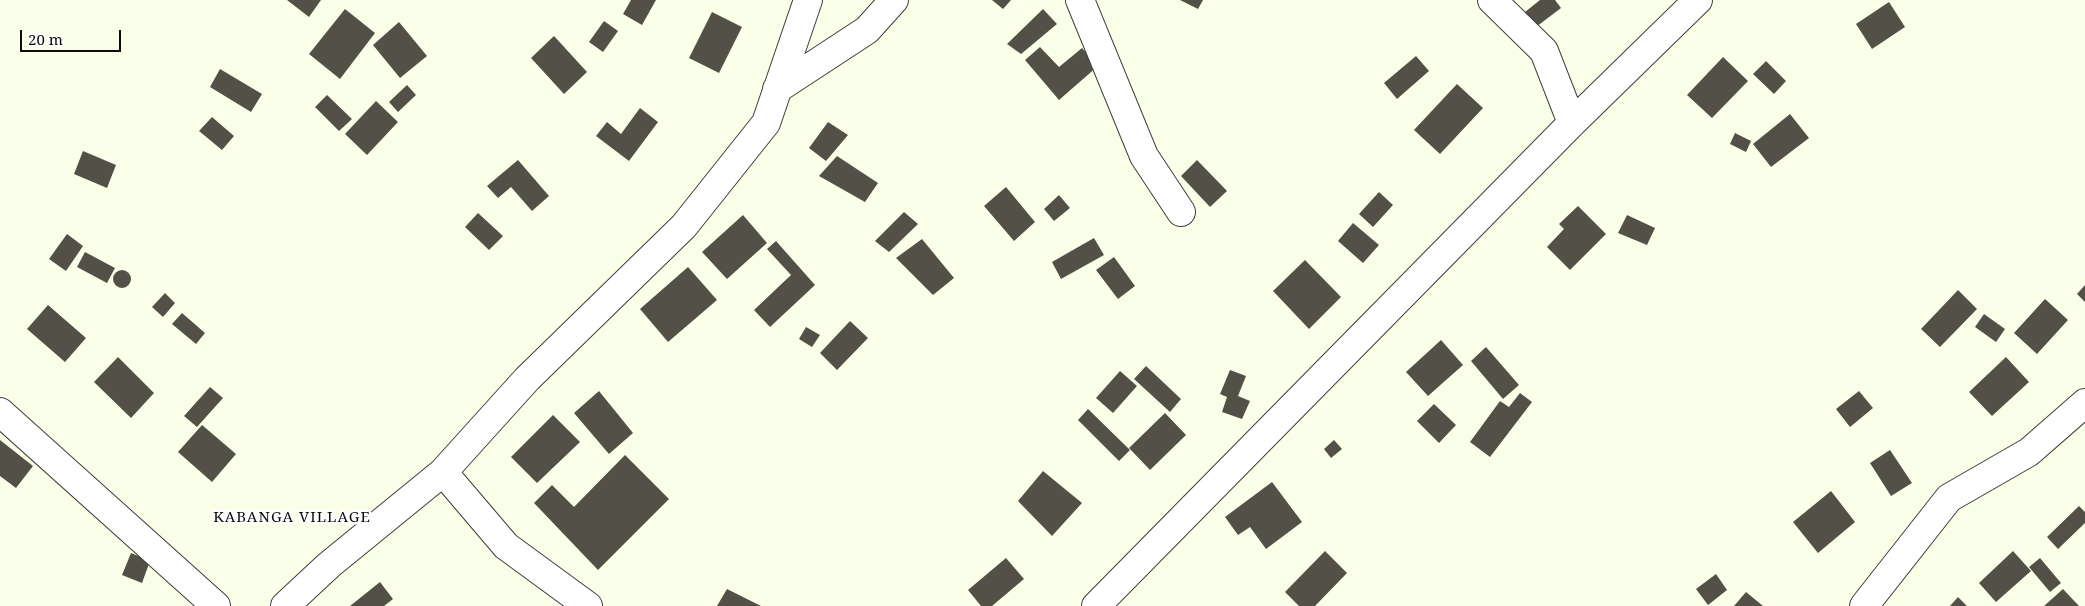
<!DOCTYPE html>
<style>
body{margin:0}
#map{position:relative;width:2085px;height:606px;overflow:hidden;background:#faffe8;font-family:"Noto Serif",serif}
canvas{display:block}
.scale{position:absolute;left:20px;top:30px;width:101px;height:22px;box-sizing:border-box;border:2px solid #0b0b0b;border-top:0;padding-left:6px;font-size:15px;line-height:18px;white-space:nowrap;color:#0b0b0b;-webkit-text-stroke:4px #fff;paint-order:stroke}
</style>
<div id="map">
<canvas width="2085" height="606"></canvas>
<div class="scale">20 m</div>
</div>
<script>
const ctx = document.querySelector('canvas').getContext('2d');
ctx.lineJoin = 'round';
function fillPath(path, color) { ctx.fillStyle = color; ctx.fill(path, 'evenodd'); }
const shape = rows => new Path2D(rows.map(r => 'M' + r).join(''));
function strokePath(path, color, width, dash) { ctx.strokeStyle = color; ctx.lineWidth = width; ctx.lineCap = dash ? 'butt' : 'round'; ctx.setLineDash(dash || []); ctx.stroke(path); }
function write(font, color, halo, rows, align = 'center') {
  ctx.font = font + ' "Noto Serif",serif'; ctx.lineWidth = 5; ctx.setLineDash([]); ctx.textBaseline = 'middle'; ctx.strokeStyle = halo; ctx.fillStyle = color; for (const [text, x, y, turn = 0] of rows) {
    ctx.save(); ctx.translate(x, y); ctx.rotate((+turn || 0) * Math.PI / 180); ctx.textAlign = isNaN(turn) ? turn : align; if (halo) ctx.strokeText(text, 0, 0); ctx.fillText(text, 0, 0); ctx.restore();
  }
}
fillPath(shape([
 [287,0,321,0,309,17],
 [631,0,656,0,642,25,623,14],
 [992,0,1011,0,1003,9],
 [1180,0,1203,0,1198,9],
 [1540,0,1555,0,1561,8,1536,27,1525,12],
 [1889,2,1905,27,1872,49,1856,24],
 [345,9,375,33,340,79,309,54],
 [1043,9,1057,24,1021,54,1007,44],
 [712,12,742,27,719,73,689,58],
 [604,21,618,31,603,52,589,42],
 [399,22,427,56,400,78,373,45],
 [554,36,587,72,564,94,531,58],
 [1040,47,1059,67,1082,48,1098,66,1059,100,1025,60],
 [1416,56,1429,71,1397,99,1384,83],
 [1723,57,1748,81,1712,118,1687,95],
 [1766,61,1786,81,1774,94,1753,74],
 [220,69,262,94,251,112,210,87],
 [1457,84,1483,108,1440,154,1414,130],
 [407,85,416,95,398,112,389,102],
 [327,95,352,119,339,131,315,107],
 [376,101,398,122,367,155,345,134],
 [640,108,658,122,629,161,596,136,607,122,621,134],
 [1790,114,1809,138,1771,167,1753,144],
 [212,117,234,136,222,150,199,131],
 [828,122,848,135,826,161,809,148],
 [1735,133,1751,141,1746,152,1730,144],
 [83,151,116,165,107,188,74,174],
 [837,156,878,183,865,202,819,176],
 [518,160,549,196,532,211,511,187,498,198,487,186],
 [1197,160,1227,191,1210,207,1181,176],
 [1006,187,1035,222,1014,241,984,206],
 [1379,192,1393,205,1373,227,1359,214],
 [1059,195,1070,208,1054,221,1044,209],
 [1578,206,1606,234,1570,270,1547,247,1564,229,1559,224],
 [904,212,918,224,889,252,875,241],
 [478,213,503,236,489,250,465,227],
 [743,215,767,243,727,279,702,252],
 [1627,215,1655,228,1647,245,1618,233],
 [1353,223,1379,245,1363,263,1338,241],
 [67,234,83,246,66,271,49,259],
 [1094,238,1104,255,1061,279,1052,262],
 [922,239,954,278,933,295,896,258],
 [776,241,815,285,770,327,754,310,791,275,767,249],
 [85,252,115,268,107,283,77,267],
 [1114,257,1135,286,1118,299,1096,270],
 [1305,260,1341,297,1309,329,1273,291],
 [688,267,717,300,668,342,640,309],
 '113 279a9 9 0 1 1 18 0a9 9 0 1 1-18 0Z',
 [2085,285,2085,302,2077,294],
 [1958,290,1977,309,1940,347,1921,329],
 [165,293,175,303,163,317,152,307],
 [2045,299,2068,320,2037,354,2014,333],
 [48,305,86,338,65,362,27,329],
 [182,313,205,333,196,344,172,324],
 [1984,314,2005,329,1996,342,1975,327],
 [850,321,868,338,837,370,820,353],
 [806,327,820,335,812,347,799,339],
 [1441,340,1463,365,1428,396,1406,372],
 [1486,347,1519,385,1503,399,1471,361],
 [118,357,154,393,131,418,94,382],
 [2006,357,2029,382,1992,416,1969,392],
 [1146,366,1181,399,1170,412,1134,379],
 [1230,370,1246,376,1238,396,1250,401,1242,419,1222,412,1227,397,1220,394],
 [1120,371,1137,386,1113,413,1096,398],
 [210,387,223,398,197,427,184,416],
 [599,391,633,433,609,454,574,413],
 [1859,391,1873,408,1850,427,1836,409],
 [1520,393,1532,402,1490,457,1470,442,1500,401,1509,407],
 [1434,404,1456,425,1439,443,1417,421],
 [1088,409,1130,450,1119,461,1078,420],
 [1165,413,1186,435,1150,470,1129,448],
 [553,415,580,442,537,483,511,457],
 [202,425,236,454,212,482,178,452],
 [0,440,33,466,16,488,0,476],
 [1334,440,1342,449,1331,458,1324,449],
 [1890,450,1912,483,1891,496,1870,463],
 [625,455,669,499,598,570,534,503,552,485,574,507],
 [1043,471,1082,503,1052,536,1018,501],
 [1272,482,1302,522,1266,549,1250,527,1238,535,1225,517],
 [1831,491,1855,522,1818,553,1793,522],
 [2079,506,2085,512,2085,523,2058,549,2047,537],
 [1325,551,1347,573,1315,606,1299,606,1285,592],
 [2013,551,2031,571,1996,602,1979,583],
 [131,553,150,561,142,583,122,575],
 [1006,558,1024,579,992,606,981,606,968,590],
 [2040,558,2061,583,2050,592,2029,567],
 [1716,574,1727,590,1708,605,1696,589],
 [380,582,393,599,384,606,350,606],
 [727,589,761,606,717,606],
 [2063,589,2079,606,2044,606],
 [1746,592,1763,606,1734,606],
 [1958,597,1967,606,1950,606]
]), '#535147');
const minor = shape([
 [1080,0,1144,156,1181,212],
 [1492,0,1544,51,1572,123],
 [777,89,867,30,894,0],
 [0,412,216,606],
 [443,472,506,546,588,606],
 [285,606,329,565,443,472,527,379,684,226,766,123,808,0],
 [1096,606,1572,123,1698,0],
 [1864,606,1949,498,2029,452,2085,403]
]);
strokePath(minor, '#3e3e3e', 30);
strokePath(minor, '#fff', 28);
ctx.letterSpacing = '1px';
write('15px', '#0b0b0b', '#fff', [
 ["KABANGA VILLAGE",292,518]
]);
ctx.letterSpacing = '0px';
</script>
